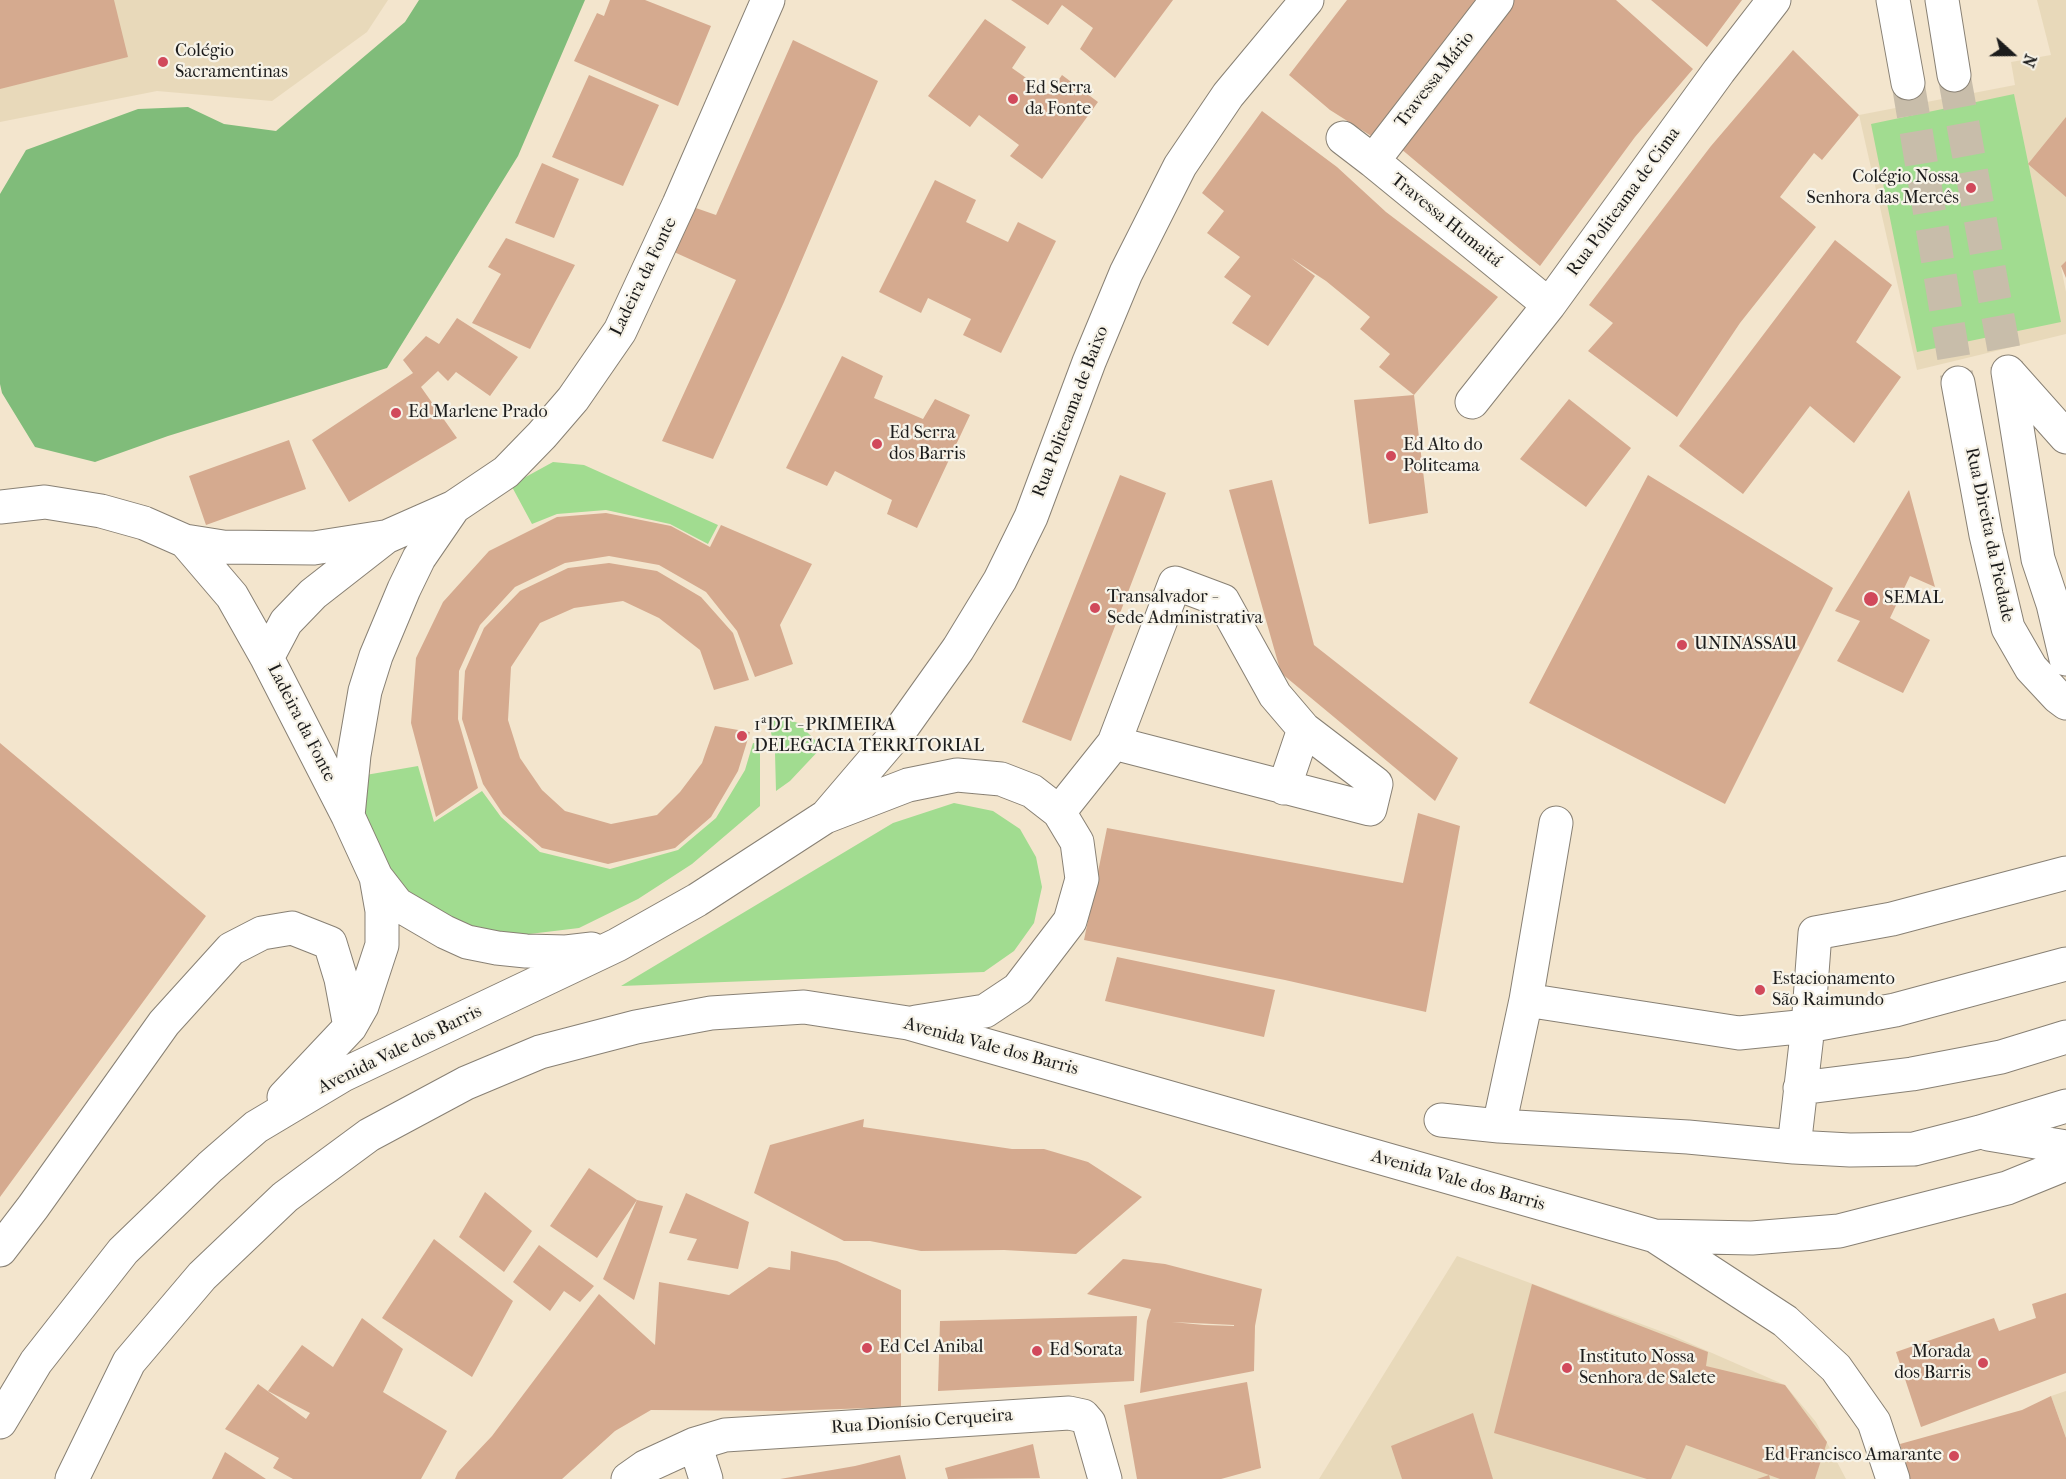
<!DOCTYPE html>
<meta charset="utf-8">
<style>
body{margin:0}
#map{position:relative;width:2066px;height:1479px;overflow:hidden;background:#f3e5cd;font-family:"IM FELL French Canon",serif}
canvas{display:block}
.north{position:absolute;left:1982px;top:24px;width:60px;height:60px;-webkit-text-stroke:4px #f7f3e8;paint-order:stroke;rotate:111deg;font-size:16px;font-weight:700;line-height:24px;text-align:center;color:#1c1c1c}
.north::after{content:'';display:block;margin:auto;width:21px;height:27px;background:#1c1c1c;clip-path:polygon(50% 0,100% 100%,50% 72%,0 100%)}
</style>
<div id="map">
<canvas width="2066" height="1479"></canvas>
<div class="north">N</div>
</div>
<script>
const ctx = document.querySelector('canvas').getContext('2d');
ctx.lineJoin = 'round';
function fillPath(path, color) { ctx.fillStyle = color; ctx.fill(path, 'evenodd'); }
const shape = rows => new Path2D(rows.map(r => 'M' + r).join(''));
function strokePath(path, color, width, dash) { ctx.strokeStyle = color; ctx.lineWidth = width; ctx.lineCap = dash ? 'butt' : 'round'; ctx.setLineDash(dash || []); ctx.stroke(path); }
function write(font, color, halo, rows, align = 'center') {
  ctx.font = font + ' "IM FELL French Canon",serif'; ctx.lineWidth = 4.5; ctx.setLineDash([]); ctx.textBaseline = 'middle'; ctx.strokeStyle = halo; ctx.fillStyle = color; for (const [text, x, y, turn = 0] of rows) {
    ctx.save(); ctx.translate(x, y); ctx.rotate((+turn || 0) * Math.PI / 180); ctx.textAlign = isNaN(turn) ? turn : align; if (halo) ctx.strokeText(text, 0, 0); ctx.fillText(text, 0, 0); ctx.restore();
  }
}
fillPath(shape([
 [0,0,388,0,367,32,272,101,157,91,0,122],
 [2037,0,2066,0,2066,261,2061,267,2066,292,2066,334,1917,370,1859,115,2015,85,2011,62,2051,55],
 [1457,1256,1671,1335,1785,1385,1816,1422,1846,1479,1319,1479],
 [2066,1391,2066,1438,2051,1396]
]), '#e8d9ba');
fillPath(shape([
 [2014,94,2061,322,1917,352,1871,124],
 [553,462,584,465,718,525,708,544,670,524,606,510,557,514,532,524,511,485],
 [784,718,798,723,822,747,790,781,776,791,775,753,769,722],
 [753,743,760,744,760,806,692,864,638,899,579,928,521,935,467,926,400,887,353,798,354,777,418,766,434,822,482,791,501,817,540,852,610,869,678,850,716,818,745,770],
 [954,803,993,811,1020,829,1036,857,1042,887,1034,923,1014,951,984,972,621,986,893,823]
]), '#a1dc90');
fillPath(shape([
 [419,0,585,0,518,156,387,368,168,436,95,462,35,447,2,393,0,384,0,194,26,150,138,109,188,107,224,124,276,131,405,22]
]), '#80bc7a');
fillPath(shape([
 [0,0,114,0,128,57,0,89],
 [610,0,645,0,711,26,678,106,574,61,597,13,604,16],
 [1011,0,1173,0,1115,78,1080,49,1093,28,1062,5,1048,25],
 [1347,0,1486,0,1376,139,1330,110,1289,75],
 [1514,0,1616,0,1693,69,1635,137,1540,266,1400,148,1480,49],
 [1651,0,1742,0,1707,47],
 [985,19,1026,47,1012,68,1049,94,1062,75,1098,102,1042,179,1010,156,1019,145,979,115,970,127,928,96],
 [793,40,878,81,784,302,713,459,662,441,736,280,674,252,693,207,716,215],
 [1793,50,1859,115,1822,160,1814,153,1780,197,1816,227,1740,323,1677,417,1588,351,1613,323,1589,305,1711,146],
 [589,75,659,105,623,186,552,157],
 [1262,111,1337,167,1386,212,1498,297,1414,395,1379,367,1390,354,1360,329,1370,317,1326,281,1291,258,1315,276,1268,346,1232,323,1251,296,1224,277,1240,257,1207,233,1224,211,1202,193],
 [2066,117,2066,197,2028,164],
 [542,163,579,179,554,238,515,223],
 [935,180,976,200,966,222,1008,242,1018,222,1056,241,1001,353,963,335,971,319,928,298,921,313,879,292],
 [506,238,575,265,530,349,472,323,501,274,488,267],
 [1835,240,1892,285,1856,342,1901,377,1854,443,1810,406,1743,494,1679,446],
 [2066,261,2066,278,2061,266],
 [457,318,518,357,490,396,456,372,448,381,438,371,421,387,457,438,349,502,312,440,413,373,403,360,426,336,439,344],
 [842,356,883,376,874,398,923,419,935,399,970,415,917,528,887,514,892,500,835,471,827,486,786,468],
 [1414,395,1428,513,1369,524,1354,400],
 [1569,399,1631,448,1586,507,1520,459],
 [289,440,306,489,206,525,189,476],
 [1120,475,1166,493,1071,741,1022,722],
 [1648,475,1833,588,1725,804,1529,703],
 [1272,480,1314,645,1458,758,1435,801,1281,673,1229,490],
 [1909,490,1935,587,1910,576,1890,618,1930,640,1903,693,1837,661,1860,621,1835,611],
 [606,513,671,526,710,547,721,525,812,564,780,625,793,664,755,677,737,631,706,592,659,565,609,556,565,563,515,587,480,625,459,671,458,719,478,788,436,817,411,723,416,658,443,602,489,551,557,517],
 [609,563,657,571,701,597,733,633,749,680,714,690,700,650,659,618,623,601,574,608,540,623,511,667,508,720,520,758,542,790,565,811,611,824,657,815,680,792,702,763,715,726,750,732,738,771,711,817,675,848,608,864,542,848,503,814,483,784,462,719,465,671,484,628,520,591,568,568],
 [0,743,206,916,0,1197],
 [1418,813,1460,826,1426,1012,1285,980,1084,940,1107,828,1403,883],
 [1117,957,1275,990,1264,1037,1105,1001],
 [864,1119,863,1127,1012,1149,1044,1149,1088,1162,1142,1197,1076,1254,1004,1250,921,1251,870,1241,844,1241,754,1193,770,1145],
 [589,1168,637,1200,663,1206,634,1300,603,1279,637,1200,597,1258,550,1226],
 [485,1192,532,1231,504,1272,459,1237],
 [686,1193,749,1222,738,1269,687,1260,697,1239,669,1233],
 [434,1239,513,1301,472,1377,382,1318],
 [539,1245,594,1286,580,1302,564,1291,550,1311,513,1282],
 [791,1251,837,1261,901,1290,901,1407,781,1411,651,1410,615,1431,562,1479,455,1479,458,1472,492,1436,599,1294,655,1345,659,1282,729,1295,769,1267,790,1270],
 [1123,1259,1165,1264,1262,1289,1255,1326,1254,1371,1140,1393,1147,1321,1151,1309,1087,1294],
 [1172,1322,1234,1325,1234,1326,1204,1325],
 [1532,1284,1708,1352,1706,1366,1785,1385,1827,1442,1815,1479,1780,1479,1769,1475,1770,1479,1757,1479,1769,1475,1686,1445,1671,1479,1647,1479,1494,1433],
 [2066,1293,2066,1373,1921,1427,1896,1352,1994,1318,1999,1331,2036,1318,2032,1304],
 [1137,1316,1134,1381,938,1391,940,1321],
 [362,1318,403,1349,383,1392,447,1431,421,1479,293,1479,273,1468,279,1458,225,1429,258,1384,306,1419,310,1413,268,1391,302,1345,333,1367],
 [1247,1382,1261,1468,1221,1479,1137,1479,1124,1405],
 [2051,1396,2066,1438,2066,1479,1910,1479,1900,1444,2022,1410],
 [1473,1413,1493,1479,1402,1479,1391,1446],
 [1033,1444,1040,1478,948,1479,945,1468],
 [225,1452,266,1479,212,1479],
 [900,1455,906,1479,780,1479,855,1466]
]), '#d5aa8f');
strokePath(shape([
 [1954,75,2008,372],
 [1908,83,1958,383]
]), '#c8bdaa', 33, [33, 16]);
const minor = shape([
 [1893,0,1908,83],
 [1942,0,1954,75],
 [1343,138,1373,161,1549,305],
 [1373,161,1497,0],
 [2008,372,2038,559,2053,604,2066,659],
 [2008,372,2066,437],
 [1958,383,1986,535,2008,628,2031,668,2058,697,2066,703],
 [1472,402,1549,305,1719,71,1774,0],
 [0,507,45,502,101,511,144,523,185,541,223,547,314,548,384,537],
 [185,541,232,596,267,658,348,816,376,877,397,904,445,932,467,942,497,948,526,951,566,952,592,949],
 [267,658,286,622,313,594,386,537,454,507,506,472,542,435,573,399,620,331,679,204,768,0],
 [1284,788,1304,729],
 [1059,812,1114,743,1175,583,1223,601,1275,695,1304,729,1376,784,1370,809,1114,743],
 [828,814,904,725,958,649,1000,580,1031,517,1089,362,1126,273,1180,166,1228,95,1307,0],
 [348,816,354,755,365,691,376,656,404,589,419,558,454,507],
 [1526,1000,1739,1033,1808,1026,1895,1010,2066,964],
 [1800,1088,1912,1074,2001,1057,2066,1037],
 [284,1097,350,1027,362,1006,382,945,382,911,376,877],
 [1441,1120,1499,1126,1688,1137,1794,1147,1850,1150,1914,1149,1980,1132,2066,1106],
 [1499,1126,1526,1000,1556,823],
 [1988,1134,2066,1147],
 [1794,1147,1808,1026,1815,933,1892,919,2066,873],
 [1655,1236,1785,1321,1836,1368,1874,1422,1893,1479],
 [0,1250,33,1207,164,1023,231,949,262,933,292,928,330,943,341,979,350,1027],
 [0,1422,36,1362,123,1251,210,1167,256,1127,343,1075,617,945,697,900,825,817,908,785,957,775,1001,779,1032,791,1059,812,1077,842,1082,879,1070,921,1018,989,985,1011,916,1022],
 [695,1444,706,1479],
 [72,1479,129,1362,202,1276,285,1197,369,1135,466,1083,540,1052,636,1027,711,1013,804,1007,908,1023,1655,1236,1752,1238,1839,1231,2007,1188,2066,1164],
 [628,1479,645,1467,695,1444,725,1435,1069,1413,1083,1416,1089,1423,1105,1479]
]);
strokePath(minor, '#888074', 35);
strokePath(minor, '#fff', 33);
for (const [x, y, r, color] of [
 [163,62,6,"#d1495b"],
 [1013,99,6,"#d1495b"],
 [1971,188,6,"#d1495b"],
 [396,413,6,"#d1495b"],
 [877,444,6,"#d1495b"],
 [1391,456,6,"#d1495b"],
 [1871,599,8,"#d1495b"],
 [1095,608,6,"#d1495b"],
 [1682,645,6,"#d1495b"],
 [742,736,6,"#d1495b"],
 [1760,990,6,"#d1495b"],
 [867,1348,6,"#d1495b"],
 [1037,1351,6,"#d1495b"],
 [1983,1363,6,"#d1495b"],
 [1567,1368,6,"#d1495b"],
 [1954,1456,6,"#d1495b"]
]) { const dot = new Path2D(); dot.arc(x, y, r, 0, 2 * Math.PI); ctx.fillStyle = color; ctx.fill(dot); strokePath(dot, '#f7f3e8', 2); }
write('18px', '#1c1c1c', '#f7f3e8', [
 ["Colégio",175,52],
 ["Sacramentinas",175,73],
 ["Ed Serra",1025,89],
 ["da Fonte",1025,110],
 ["Colégio Nossa",1959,178,"right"],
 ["Senhora das Mercês",1959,199,"right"],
 ["Ed Marlene Prado",408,413],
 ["Ed Serra",889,434],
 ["dos Barris",889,455],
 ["Ed Alto do",1403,446],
 ["Politeama",1403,467],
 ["Transalvador -",1107,598],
 ["Sede Administrativa",1107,619],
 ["SEMAL",1884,599],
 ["UNINASSAU",1694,645],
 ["1ªDT - PRIMEIRA",754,726],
 ["DELEGACIA TERRITORIAL",754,747],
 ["Estacionamento",1772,980],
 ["São Raimundo",1772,1001],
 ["Ed Cel Anibal",879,1348],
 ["Ed Sorata",1049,1351],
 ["Morada",1971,1353,"right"],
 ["dos Barris",1971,1374,"right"],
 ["Instituto Nossa",1579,1358],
 ["Senhora de Salete",1579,1379],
 ["Ed Francisco Amarante",1942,1456,"right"]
], 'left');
write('18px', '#1c1c1c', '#f7f3e8', [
 ["Travessa Mário",1435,80,-52],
 ["Rua Politeama de Cima",1624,202,-54],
 ["Travessa Humaitá",1446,221,39],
 ["Ladeira da Fonte",644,277,-64],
 ["Rua Politeama de Baixo",1071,412,-69],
 ["Rua Direita da Piedade",1989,535,78],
 ["Ladeira da Fonte",301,723,63],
 ["Avenida Vale dos Barris",991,1047,15],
 ["Avenida Vale dos Barris",400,1050,-26],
 ["Avenida Vale dos Barris",1458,1181,16],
 ["Rua Dionísio Cerqueira",922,1422,-4]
]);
</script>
